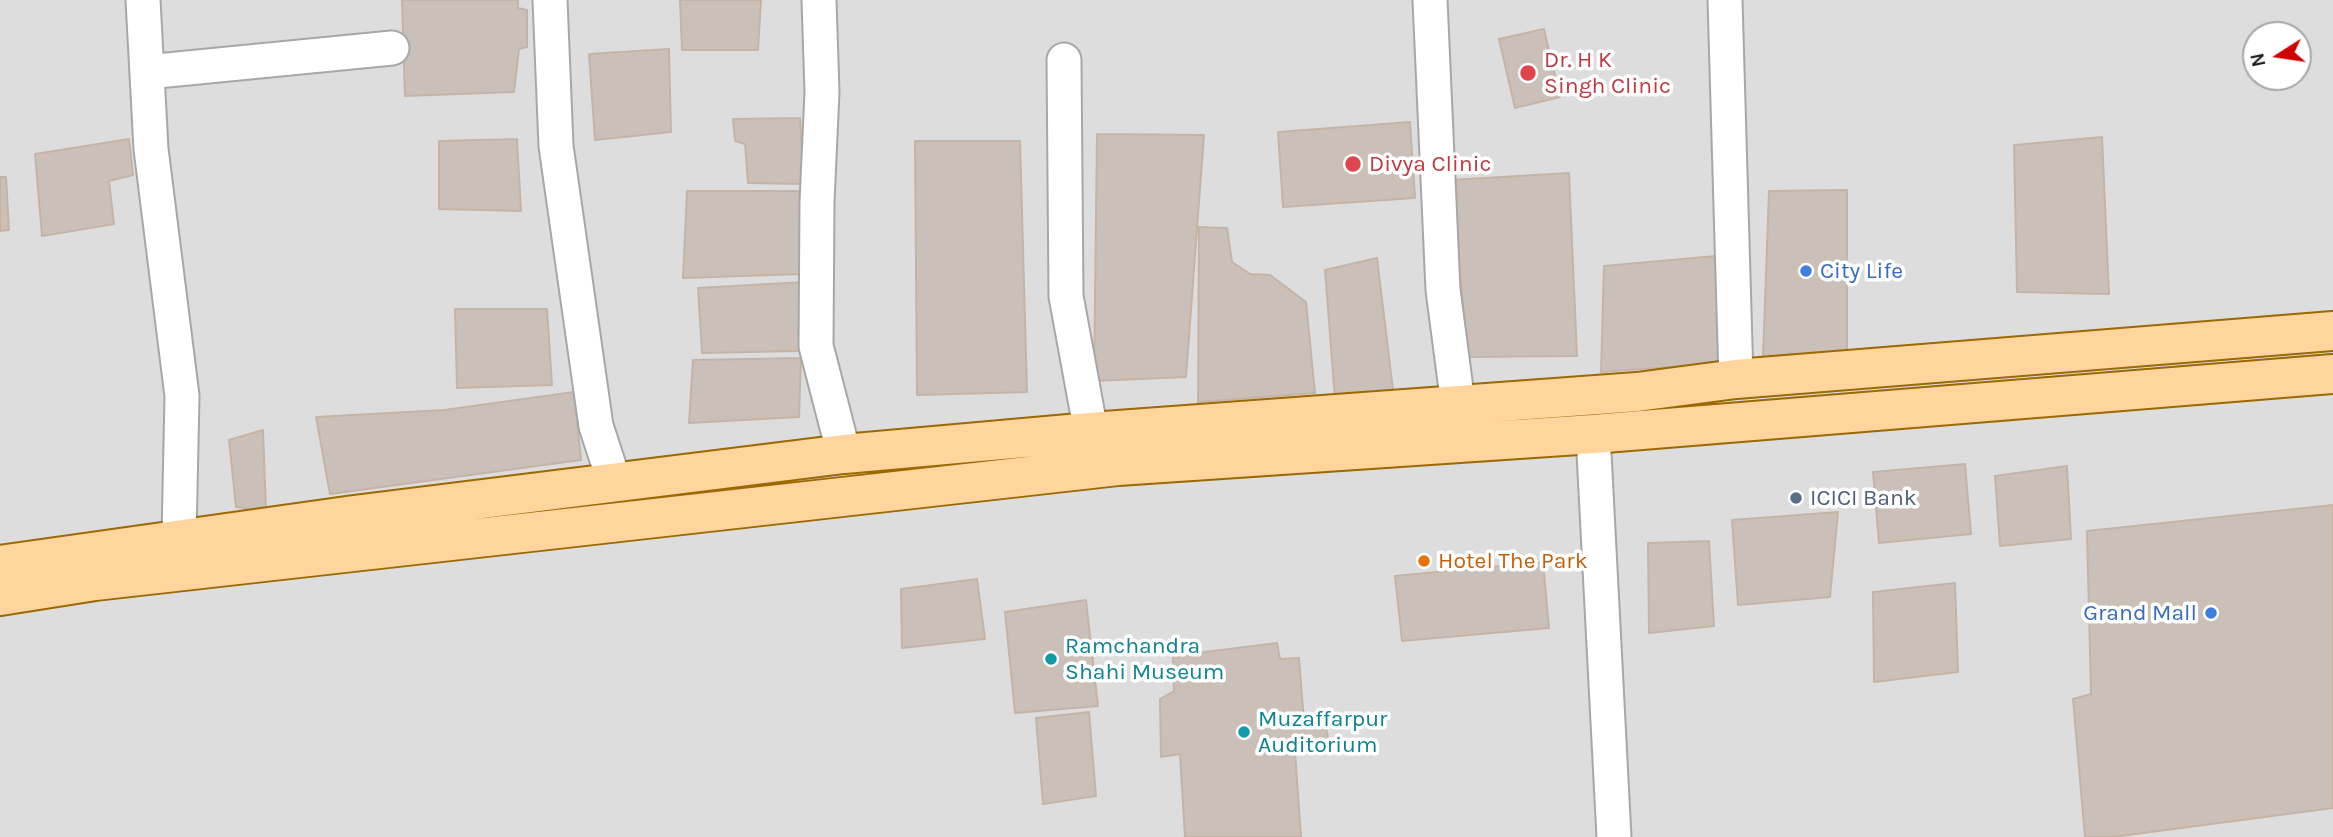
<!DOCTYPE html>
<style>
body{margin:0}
#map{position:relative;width:2333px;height:837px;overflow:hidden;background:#f1ede6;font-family:Karla,sans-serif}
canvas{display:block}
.north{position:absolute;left:2242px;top:21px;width:70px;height:70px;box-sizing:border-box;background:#fff;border:2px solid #a6a6a6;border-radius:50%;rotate:258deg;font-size:19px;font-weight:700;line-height:28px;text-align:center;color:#202020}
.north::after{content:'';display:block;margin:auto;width:24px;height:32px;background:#d00000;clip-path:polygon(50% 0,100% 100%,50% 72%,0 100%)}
</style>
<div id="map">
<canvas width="2333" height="837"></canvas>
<div class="north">N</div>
</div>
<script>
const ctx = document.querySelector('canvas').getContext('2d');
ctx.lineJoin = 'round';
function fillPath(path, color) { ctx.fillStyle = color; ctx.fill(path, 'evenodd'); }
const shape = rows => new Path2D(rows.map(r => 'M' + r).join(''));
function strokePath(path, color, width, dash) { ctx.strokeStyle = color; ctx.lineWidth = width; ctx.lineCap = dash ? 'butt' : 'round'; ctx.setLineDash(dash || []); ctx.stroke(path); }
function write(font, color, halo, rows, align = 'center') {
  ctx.font = font + ' Karla,sans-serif'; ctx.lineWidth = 7; ctx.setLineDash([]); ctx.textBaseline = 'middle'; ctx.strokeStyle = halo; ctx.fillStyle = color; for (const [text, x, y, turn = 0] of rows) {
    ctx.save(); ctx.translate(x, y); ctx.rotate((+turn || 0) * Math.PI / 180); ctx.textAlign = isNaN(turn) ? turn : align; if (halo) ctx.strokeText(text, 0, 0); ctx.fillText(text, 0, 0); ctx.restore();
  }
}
fillPath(shape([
 [0,0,2333,0,2333,837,0,837],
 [2256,35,2298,35,2298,77,2256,77]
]), '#dedddd');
const building = shape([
 [402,0,518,0,518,8,527,10,527,47,519,49,514,92,405,96,402,0],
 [680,0,761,0,758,50,682,50,680,0],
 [1544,29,1560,97,1515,108,1499,39,1544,29],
 [669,49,671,132,595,140,589,54,669,49],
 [800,118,804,184,748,183,745,144,735,141,733,119,800,118],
 [1410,122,1415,198,1283,207,1278,132,1410,122],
 [1097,134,1204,135,1186,377,1094,381,1097,134],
 [2102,137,2109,294,2017,292,2014,145,2102,137],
 [129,139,133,175,109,181,114,224,42,236,35,154,129,139],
 [517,139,521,211,439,209,439,141,517,139],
 [915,141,1020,141,1027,392,917,395,915,141],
 [1569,173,1577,356,1468,357,1451,180,1569,173],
 [0,177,6,177,9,230,0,231,0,177],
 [1847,190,1847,352,1763,356,1769,191,1847,190],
 [687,191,804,191,803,274,683,278,687,191],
 [1199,227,1227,228,1232,262,1250,274,1270,275,1306,302,1315,393,1198,402,1199,227],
 [1716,256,1720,363,1601,372,1604,266,1716,256],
 [1377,258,1393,390,1335,399,1325,270,1377,258],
 [804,282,799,351,702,353,698,288,804,282],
 [455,309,547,309,552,385,457,388,455,309],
 [801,358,799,417,689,423,693,360,801,358],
 [574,392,581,460,330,494,316,417,444,410,574,392],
 [263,430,266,511,236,507,229,440,263,430],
 [1965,464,1971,534,1879,543,1873,472,1965,464],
 [2067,466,2071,539,2000,546,1995,476,2067,466],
 [2333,505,2333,808,2113,837,2085,837,2073,699,2091,694,2087,531,2333,505],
 [1838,512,1830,597,1738,605,1732,520,1838,512],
 [1709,541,1714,626,1649,633,1648,543,1709,541],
 [1543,562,1549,628,1402,641,1395,576,1543,562],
 [977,579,985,639,902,648,901,589,977,579],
 [1955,583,1958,672,1874,682,1873,592,1955,583],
 [1086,600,1098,706,1015,713,1005,612,1086,600],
 [1277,643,1280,659,1299,658,1304,722,1325,721,1329,743,1295,752,1301,837,1185,837,1180,754,1161,757,1160,699,1174,691,1173,656,1277,643],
 [1089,712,1096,796,1043,804,1036,718,1089,712]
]);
fillPath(building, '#cac0b8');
strokePath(building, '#c5b4a6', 2);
const street = shape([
 [143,0,151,149,182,396,179,538],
 [550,0,556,146,596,426,614,481],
 [819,0,822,92,817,202,816,346,844,454],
 [1430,0,1443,290,1458,404],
 [1725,0,1736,379],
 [1064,60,1066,296,1091,432],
 [147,72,392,48],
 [1593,434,1614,837]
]);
const primary = shape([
 [0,565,354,515,844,454,1091,432,1637,392,1736,379,2333,331],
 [0,596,95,581,1118,466,1593,434,2333,374]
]);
strokePath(street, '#a7a7a7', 37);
strokePath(primary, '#9c6800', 42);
strokePath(street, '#fff', 33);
strokePath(primary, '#ffd49d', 38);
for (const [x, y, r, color] of [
 [1528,73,9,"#e0444e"],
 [1353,164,9,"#e0444e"],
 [1806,271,7,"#3f7fe0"],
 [1796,498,7,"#5c6f8a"],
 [1424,561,7,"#e8710a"],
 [2211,613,7,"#3f7fe0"],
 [1051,659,7,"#0f9aa8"],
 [1244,732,7,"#0f9aa8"]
]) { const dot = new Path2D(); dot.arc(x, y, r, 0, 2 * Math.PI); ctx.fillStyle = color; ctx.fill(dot); strokePath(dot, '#fff', 2.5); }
write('23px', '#be3a42', '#fff', [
 ["Dr. H K",1544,60],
 ["Singh Clinic",1544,86],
 ["Divya Clinic",1369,164]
], 'left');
write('23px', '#366cbe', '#fff', [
 ["City Life",1820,271],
 ["Grand Mall",2197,613,"right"]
], 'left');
write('23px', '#4e5e75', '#fff', [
 ["ICICI Bank",1810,498]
], 'left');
write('23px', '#c56008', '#fff', [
 ["Hotel The Park",1438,561]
], 'left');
write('23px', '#0d838f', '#fff', [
 ["Ramchandra",1065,646],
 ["Shahi Museum",1065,672],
 ["Muzaffarpur",1258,719],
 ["Auditorium",1258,745]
], 'left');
</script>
